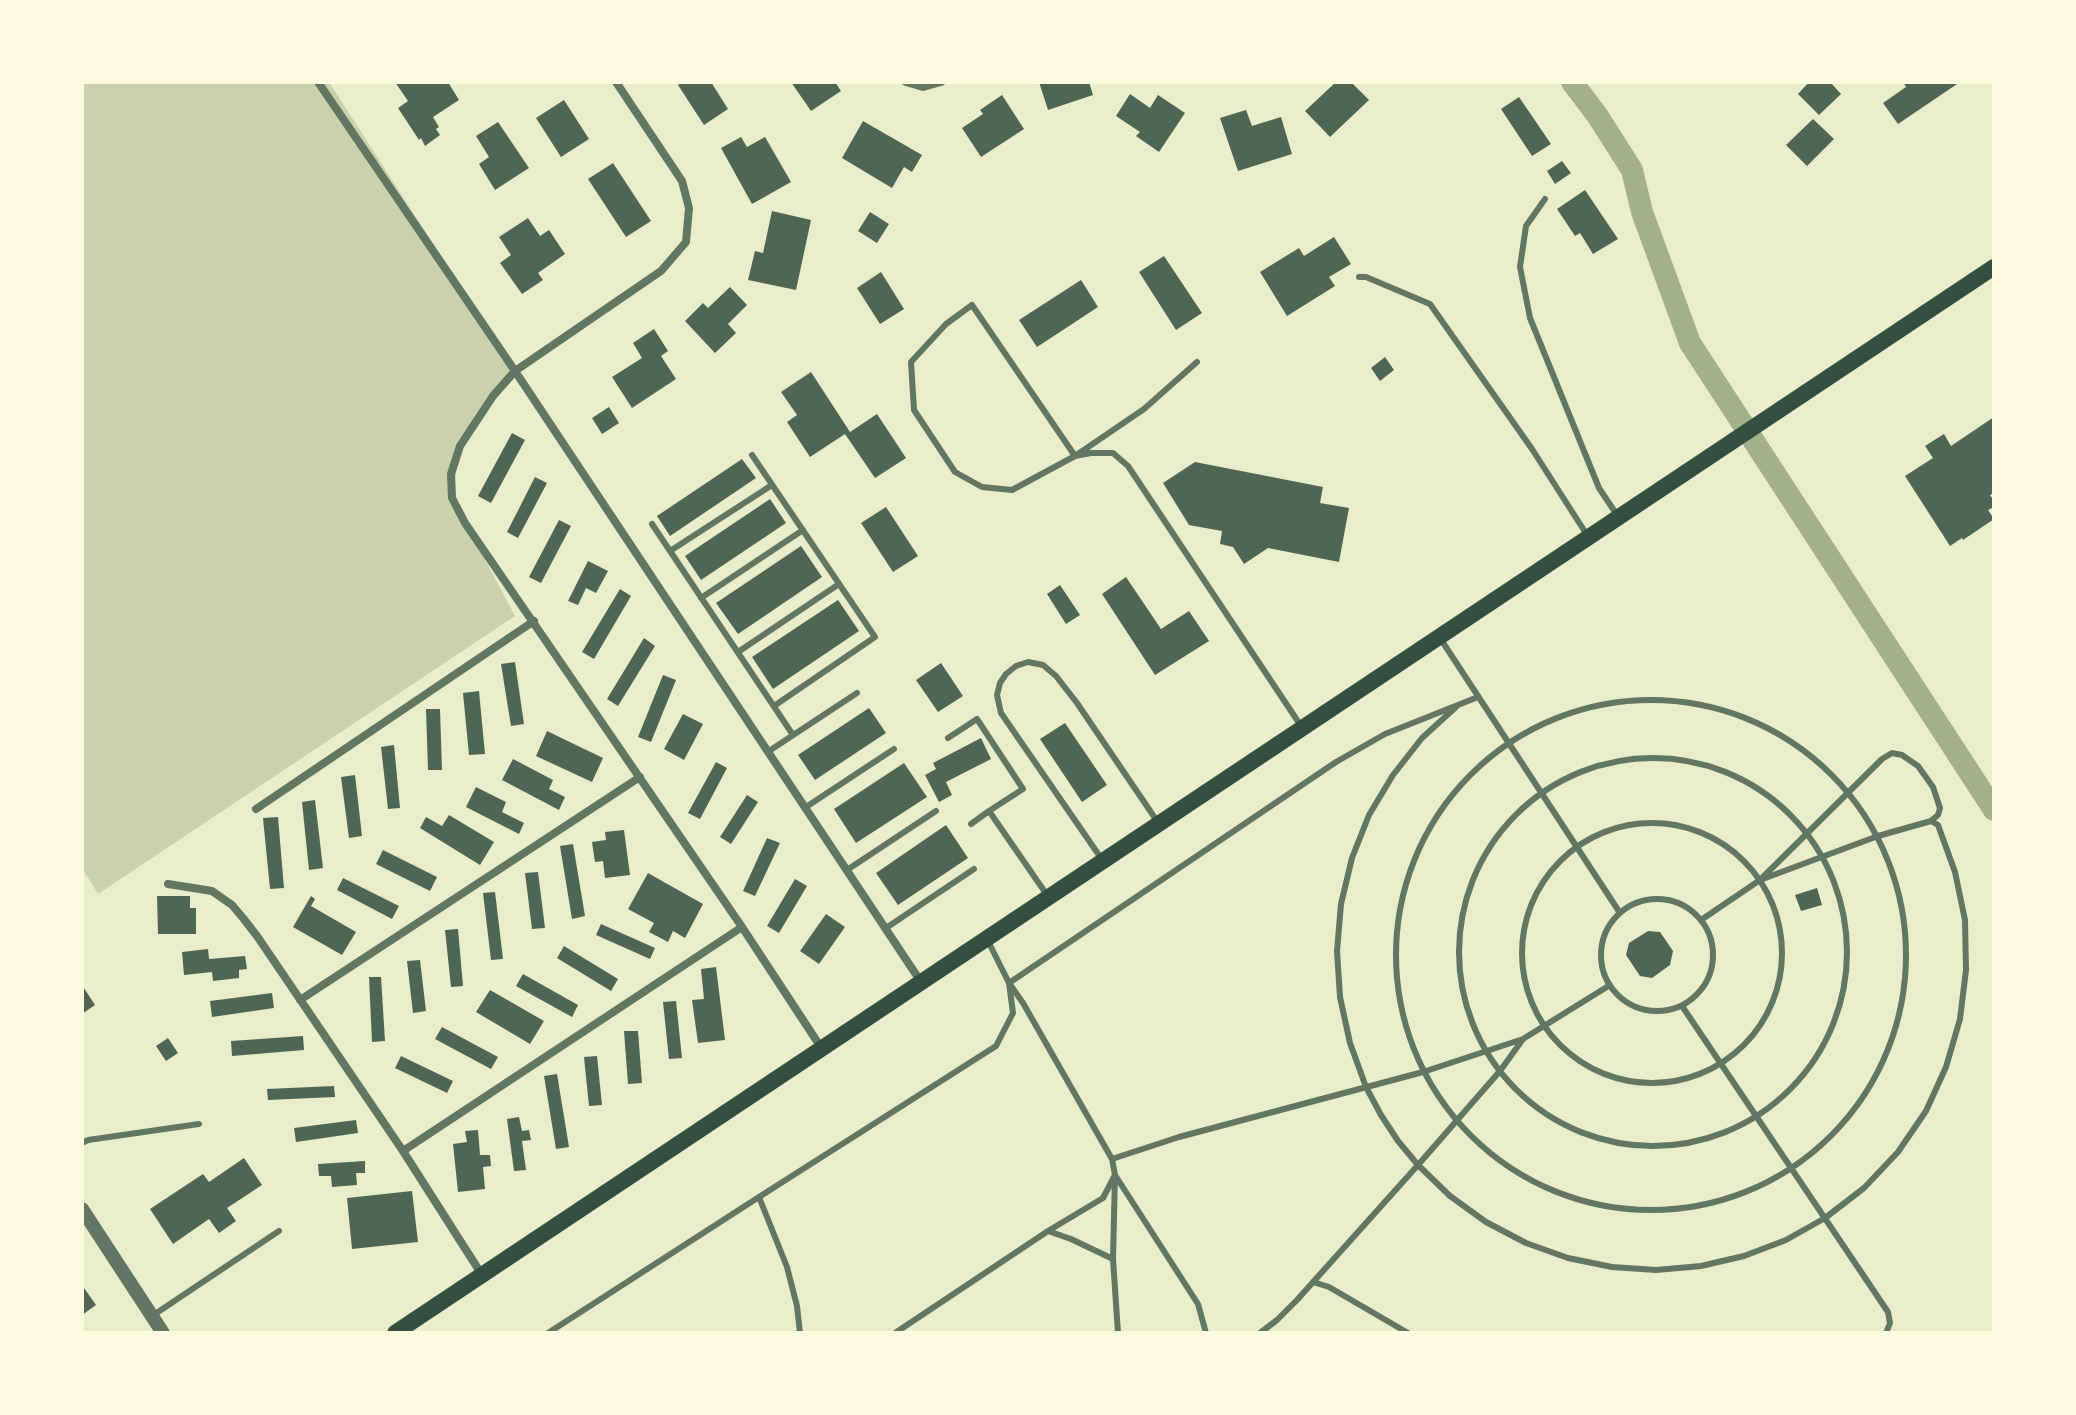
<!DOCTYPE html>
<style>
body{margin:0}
#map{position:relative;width:2076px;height:1415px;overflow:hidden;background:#e9edc9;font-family:Ubuntu,sans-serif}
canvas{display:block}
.frame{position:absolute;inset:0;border:84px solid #fefae0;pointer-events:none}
</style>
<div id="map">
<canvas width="2076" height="1415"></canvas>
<div class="frame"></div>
</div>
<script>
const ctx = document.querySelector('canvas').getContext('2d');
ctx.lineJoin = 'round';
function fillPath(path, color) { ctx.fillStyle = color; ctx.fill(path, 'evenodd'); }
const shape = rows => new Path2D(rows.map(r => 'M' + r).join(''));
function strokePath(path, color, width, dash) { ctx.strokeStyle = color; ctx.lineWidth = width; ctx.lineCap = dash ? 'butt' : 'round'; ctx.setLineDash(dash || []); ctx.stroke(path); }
fillPath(shape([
 [82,82,329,82,515,371,460,446,452,498,515,616,98,894,82,868]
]), '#cad2ad');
strokePath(shape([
 [1572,82,1597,115,1632,170,1642,212,1690,343,1994,810]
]), '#a3b18a', 22);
fillPath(shape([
 [395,82,448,82,459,100,433,117,439,127,436,129,440,135,425,146,421,138,419,140,398,108,408,101],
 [682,82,711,82,728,109,704,125,678,85],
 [791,82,835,82,841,91,811,111],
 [1039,82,1089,82,1093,95,1048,110],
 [1336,82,1351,82,1369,100,1330,137,1305,111],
 [1809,82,1830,82,1841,94,1819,115,1798,94],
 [1903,82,1960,82,1898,124,1883,103,1906,87],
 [1130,94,1150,108,1158,95,1185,113,1159,152,1136,136,1140,132,1116,116],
 [1002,95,1024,129,981,157,962,128,983,114,980,110],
 [1519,97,1551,144,1532,156,1501,109],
 [564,100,589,139,561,157,536,118],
 [1246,110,1252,126,1281,117,1292,154,1238,171,1220,118],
 [1813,119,1834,139,1807,166,1786,145],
 [863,121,922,155,912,172,904,167,892,188,842,158],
 [498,122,529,168,495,190,479,164,489,157,476,136],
 [741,137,747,147,765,137,791,182,752,204,721,148],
 [1562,161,1571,173,1555,184,1547,171],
 [613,163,651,221,626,237,588,179],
 [1585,190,1618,239,1593,254,1580,233,1575,236,1557,209],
 [772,211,811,220,796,290,748,280,755,251,763,253],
 [870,212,889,224,877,243,858,231],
 [528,218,540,236,549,230,565,254,538,273,543,280,522,294,500,263,511,255,499,237],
 [1334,237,1351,264,1329,277,1335,286,1287,316,1260,272,1299,248,1304,256],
 [1164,256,1202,313,1176,330,1139,272],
 [881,272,904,309,880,324,857,288],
 [1081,280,1098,307,1037,347,1019,320],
 [730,287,747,305,728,324,736,333,715,353,685,321,703,303,708,308],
 [654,329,668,351,661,356,676,379,632,408,612,377,642,358,633,343],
 [1385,357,1394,370,1380,381,1371,368],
 [811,372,850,432,877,414,906,458,875,478,845,434,810,457,787,422,797,415,781,392],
 [609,407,619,423,602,434,592,418],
 [1994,417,1994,493,1990,495,1994,501,1994,507,1988,510,1994,519,1963,540,1962,538,1950,546,1905,476,1933,458,1925,446,1944,434,1951,446],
 [512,433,525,440,491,503,478,496],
 [742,459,756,478,670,536,657,516],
 [1195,462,1323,487,1320,503,1349,508,1339,562,1268,548,1244,564,1233,547,1220,544,1222,531,1189,525,1163,483],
 [535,477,547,483,518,538,507,532],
 [770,499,786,523,701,580,685,556],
 [886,507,918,556,893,572,861,523],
 [559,520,571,526,541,583,529,577],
 [801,546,822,577,738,634,716,603],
 [588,561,608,571,596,593,586,588,578,605,568,601],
 [1126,577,1161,629,1189,611,1209,641,1155,675,1102,594],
 [1060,585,1080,615,1066,624,1047,594],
 [620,589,631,596,594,659,582,652],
 [838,600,859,631,773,689,752,657],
 [644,638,655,646,618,706,607,699],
 [515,662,524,724,511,726,501,664],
 [941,663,963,696,938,712,916,680],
 [663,675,676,680,651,742,638,737],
 [479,691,485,754,469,755,463,693],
 [869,708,886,733,815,780,798,755],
 [426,709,440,709,442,770,428,770],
 [683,714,703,724,684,760,664,749],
 [1065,723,1107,785,1082,802,1040,739],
 [547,731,603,758,592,782,536,756],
 [981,738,991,759,946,782,952,795,939,802,925,775,936,769,933,763],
 [394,745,400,808,388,809,381,747],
 [513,759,553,780,549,789,565,797,559,810,502,780],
 [716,762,727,768,700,819,688,813],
 [904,763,927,797,856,843,834,809],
 [355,775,362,836,349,838,341,777],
 [476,787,506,802,502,812,524,823,519,834,466,807],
 [747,795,758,802,731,844,720,837],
 [315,800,323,868,309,870,302,802],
 [449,815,494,842,480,865,420,828,426,817,442,826],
 [278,817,284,888,270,889,263,818],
 [946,825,968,858,898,905,876,873],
 [624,830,630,875,605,878,603,861,595,862,592,842,606,840,605,832],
 [767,838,780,843,755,896,743,891],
 [573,844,585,916,572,919,560,846],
 [383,850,437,877,430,891,376,864],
 [538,872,545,928,532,929,525,873],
 [648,873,703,904,685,938,673,931,668,942,649,932,654,923,628,909],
 [343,878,399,906,392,919,337,890],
 [795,879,807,886,779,933,767,926],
 [1817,888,1822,905,1801,911,1795,895],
 [495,892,503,959,491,960,483,893],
 [157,896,190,896,190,908,196,908,196,934,158,934],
 [311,896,315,899,311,906,356,932,342,955,293,927],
 [826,914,845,927,819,964,800,951],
 [601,924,655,948,650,959,596,935],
 [458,929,463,986,451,987,445,930],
 [1648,931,1660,932,1673,951,1670,965,1652,978,1640,976,1626,955,1629,943],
 [564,946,618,979,611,991,557,958],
 [208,949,209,959,245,956,247,969,239,970,239,978,213,981,212,972,184,975,182,952],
 [420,960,426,1011,413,1013,407,961],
 [716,967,725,1040,698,1043,692,1000,704,999,701,969],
 [523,974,578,1005,572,1017,516,986],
 [369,977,381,977,385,1041,372,1042],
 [82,985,95,1005,82,1014],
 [490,990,544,1021,530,1044,476,1012],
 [272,993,274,1008,212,1017,210,1001],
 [676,1001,682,1058,669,1059,663,1002],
 [442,1027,498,1057,491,1069,435,1039],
 [624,1031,638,1031,642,1083,628,1084],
 [303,1036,304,1050,232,1056,231,1041],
 [168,1038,178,1053,166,1061,156,1046],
 [401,1056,453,1081,447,1093,395,1068],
 [597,1056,602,1105,589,1106,584,1057],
 [557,1074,569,1147,556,1149,544,1076],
 [334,1086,335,1097,268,1100,267,1089],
 [519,1117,522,1131,529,1130,531,1140,522,1141,526,1170,514,1171,507,1119],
 [356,1120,358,1133,296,1142,294,1128],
 [478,1130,480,1155,490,1155,491,1166,483,1167,485,1189,458,1192,453,1144,467,1142,465,1131],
 [244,1158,262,1185,227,1208,236,1221,219,1233,209,1219,173,1244,150,1209,203,1174,209,1182],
 [365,1161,365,1173,356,1173,357,1185,332,1187,331,1176,319,1176,318,1164],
 [412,1191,418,1242,352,1249,347,1198],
 [82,1285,96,1305,82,1315]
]), '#4f6655');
strokePath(shape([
 [1545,199,1526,226,1520,267,1530,318,1599,488,1617,515],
 [1359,277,1366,277,1430,304,1532,449,1587,535],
 [1197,362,1144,409,1075,456,972,305,946,324,911,362,914,410,955,472,982,487,1012,490,1075,456,1091,453,1113,453,1128,466,1301,726],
 [752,455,875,637,774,706],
 [652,524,793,735],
 [670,551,772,485],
 [701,598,803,530],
 [1440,638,1620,913],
 [738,652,839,584],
 '1396 955a255 255 0 1 1 510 0a255 255 0 1 1-510 0Z',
 [1456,707,1422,738,1393,775,1369,815,1352,858,1341,904,1337,951,1340,997,1350,1043,1366,1087,1381,1115,1398,1141,1418,1165,1450,1196,1486,1222,1526,1243,1568,1258,1612,1267,1656,1270,1701,1266,1744,1256,1786,1240,1825,1218,1864,1188,1898,1152,1926,1111,1946,1067,1960,1019,1966,970,1965,920,1955,872,1938,825,1931,821,1878,836,1760,880],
 [948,738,977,719,1023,789,989,811,1047,895],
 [769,751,857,693],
 '1459 952a194 194 0 1 1 388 0a194 194 0 1 1-388 0Z',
 [806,807,894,749],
 '1522 953a130 130 0 1 1 260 0a130 130 0 1 1-260 0Z',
 [971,824,989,811],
 [1103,861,1001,713,997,695,1000,683,1006,674,1016,666,1028,662,1043,665,1056,676,1077,703,1157,821],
 [847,870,936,811],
 '1601 955a56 56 0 1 1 112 0a56 56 0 1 1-112 0Z',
 [1701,920,1760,880,1882,759,1892,753,1902,755,1918,766,1933,787,1940,808,1938,815,1931,821],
 [886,928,974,869],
 [987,939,1009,983,1023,1003,1112,1159,1115,1175,1113,1259,1118,1333],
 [1682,1006,1888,1312,1890,1323,1886,1333],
 [82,1143,88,1140,199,1124],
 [1112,1159,1179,1137,1423,1072,1523,1039],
 [1048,1231,1071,1239,1113,1259],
 [1313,1282,1329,1287,1408,1333],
 [152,1316,279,1231],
 [548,1333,759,1197],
 [800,1333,797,1306,787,1267,759,1197,996,1046,1013,1013,1009,983,1336,762,1385,734,1478,697],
 [895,1333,1048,1231,1103,1198,1115,1175,1198,1304,1206,1333],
 [1260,1333,1277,1320,1297,1300,1418,1165,1500,1071,1523,1039,1610,985]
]), '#617663', 6);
strokePath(shape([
 [318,82,515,371,921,982],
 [616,82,682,181,689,208,686,242,661,271,515,371,493,396,460,446,451,474,452,498,465,523,742,927,822,1049],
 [906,82,923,87,941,82],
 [256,809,534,621],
 [168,884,212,891,232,905,243,918,257,936,403,1151,482,1275],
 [300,1000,640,777],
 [403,1151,742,927]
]), '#617663', 8);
strokePath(shape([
 [82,1209,163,1333]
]), '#617663', 14);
strokePath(shape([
 [395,1333,1994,267]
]), '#344e41', 16);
</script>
